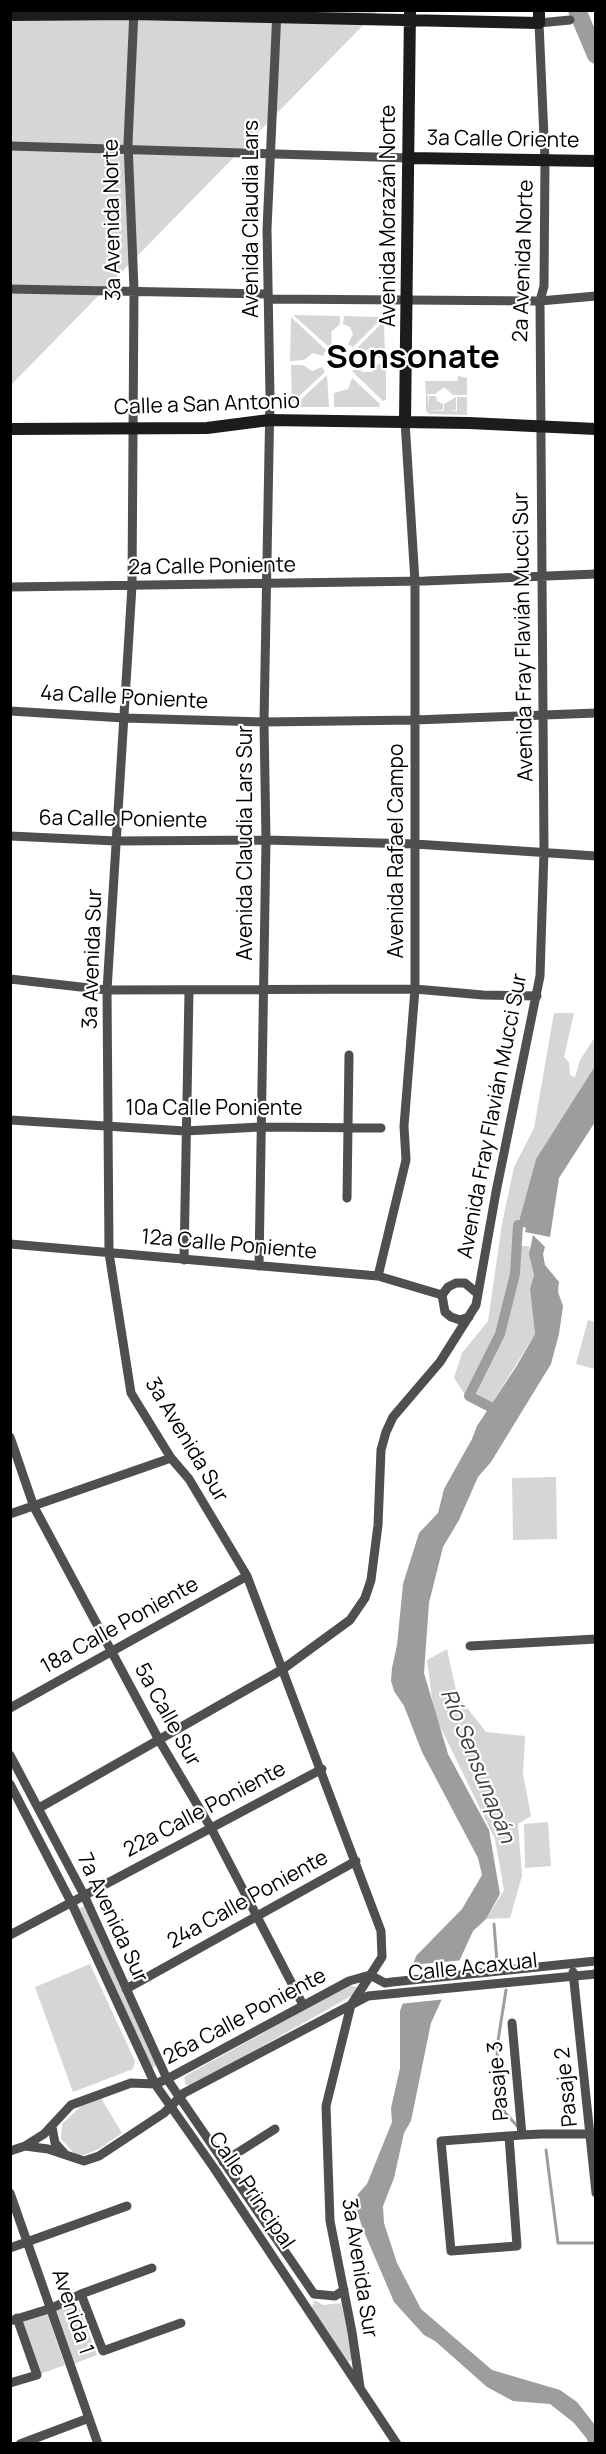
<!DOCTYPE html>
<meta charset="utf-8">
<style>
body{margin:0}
#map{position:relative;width:606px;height:2454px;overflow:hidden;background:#fff;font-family:Manrope,sans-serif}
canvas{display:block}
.frame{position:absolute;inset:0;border:12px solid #000;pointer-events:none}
</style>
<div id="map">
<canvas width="606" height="2454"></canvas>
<div class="frame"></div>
</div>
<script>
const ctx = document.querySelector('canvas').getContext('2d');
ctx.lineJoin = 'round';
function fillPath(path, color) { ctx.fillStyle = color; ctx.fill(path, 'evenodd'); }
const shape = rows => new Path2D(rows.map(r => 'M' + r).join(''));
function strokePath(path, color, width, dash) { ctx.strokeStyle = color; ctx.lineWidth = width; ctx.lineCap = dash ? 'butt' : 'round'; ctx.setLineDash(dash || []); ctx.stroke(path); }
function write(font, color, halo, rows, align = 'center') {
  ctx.font = font + ' Manrope,sans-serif'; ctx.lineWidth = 4.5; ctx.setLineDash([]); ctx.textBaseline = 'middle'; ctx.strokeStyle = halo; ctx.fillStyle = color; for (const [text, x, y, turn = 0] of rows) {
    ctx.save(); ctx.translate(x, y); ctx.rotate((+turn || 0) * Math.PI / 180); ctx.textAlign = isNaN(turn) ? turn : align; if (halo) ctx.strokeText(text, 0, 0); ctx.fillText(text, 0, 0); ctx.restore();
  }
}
fillPath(shape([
 [11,11,377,11,11,385],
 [293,315,340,316,340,324,331,332,332,344,328,346],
 [344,316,379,317,380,320,353,347,348,344,353,334,350,327,343,324],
 [291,317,326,350,323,356,313,353,304,360,290,361],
 [384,321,385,358,379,358,371,349,359,352,356,349],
 [378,364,386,364,386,400,383,401,352,371,357,368,363,372,372,372],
 [291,365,303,365,312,371,322,367,325,372,292,403],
 [327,375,329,407,296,407,295,405],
 [458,376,467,378,467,395,453,395,444,387,435,394,426,394,425,381,457,381],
 [352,378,380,404,379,407,334,407,334,393,348,389],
 [426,395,428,395,428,409,429,396,436,396,437,401,443,404,443,410,428,411,444,411,444,404,456,397,456,410,450,411,457,411,457,397,467,397,467,415,429,414,426,411],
 [554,1013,574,1013,564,1057,569,1062,570,1075,575,1077,580,1060,595,1037,595,1066,536,1159,518,1225,515,1274,500,1334,465,1395,454,1378,462,1353,488,1321,502,1224,514,1167,534,1128],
 [518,1246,529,1246,534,1275,530,1289,535,1334,491,1405,473,1395,502,1334,517,1275],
 [588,1320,595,1322,595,1369,576,1364],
 [556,1477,557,1539,513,1540,512,1478],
 [447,1649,457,1695,486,1732,525,1736,523,1774,531,1816,518,1824,522,1876,510,1918,486,1919,504,1890,495,1839,434,1714,427,1660],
 [548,1822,551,1866,525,1868,524,1824],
 [84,1906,157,2065,154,2067,150,2068,78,1909],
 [90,1964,135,2061,133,2069,73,2092,35,1987],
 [350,1985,359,1988,355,1994,193,2085,186,2085,184,2078,187,2075],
 [101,2098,122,2133,99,2149,81,2156,75,2154,61,2139,62,2124,80,2107],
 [75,2296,97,2355,71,2365,52,2308],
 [315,2300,323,2305,341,2303,354,2357,350,2361,347,2361,311,2309],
 [46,2310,65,2365,37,2375,17,2318]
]), '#d6d6d6');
fillPath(shape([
 [595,1066,595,1122,559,1178,550,1237,525,1232,526,1228,518,1225,536,1159],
 [533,1235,545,1247,543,1254,545,1265,559,1282,558,1292,563,1306,559,1334,551,1364,491,1462,478,1477,459,1520,443,1547,429,1603,424,1673,448,1754,489,1830,500,1894,486,1919,473,1931,431,2023,411,2121,404,2133,394,2178,383,2206,384,2223,397,2263,421,2309,492,2370,560,2390,577,2402,595,2425,595,2443,588,2443,587,2439,574,2423,550,2404,513,2401,487,2387,435,2341,424,2335,394,2302,362,2227,355,2204,358,2194,367,2184,392,2122,391,2108,400,2068,400,2011,415,1969,413,1965,416,1956,462,1909,482,1875,478,1858,422,1752,404,1706,394,1691,391,1681,392,1668,397,1645,403,1584,419,1533,438,1513,444,1489,472,1439,477,1426,516,1367,535,1334,530,1289,534,1275,529,1254]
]), '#9d9d9d');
fillPath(shape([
 [465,1960,447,1999,399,2004,412,1969,410,1965]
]), '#fff');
strokePath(shape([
 [494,1924,497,1962],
 [506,1990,497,2047,498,2093,501,2108,518,2127],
 [546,2150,558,2243,596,2243]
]), '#9d9d9d', 3);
strokePath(shape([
 [500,1412,469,1396,500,1334,515,1274,518,1225]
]), '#9d9d9d', 10);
strokePath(shape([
 [577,10,596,55]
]), '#9d9d9d', 18);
strokePath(shape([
 [134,10,128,143,134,289,132,586,107,990,109,1253,131,1393,171,1458,189,1479,247,1576,381,1931,382,1957,351,2005,326,2106,330,2221,352,2332,360,2387],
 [10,146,409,158],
 [10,289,267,294],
 [270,299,540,301,596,296],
 [10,587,425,581,596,574],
 [10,711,124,718,264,722,415,720,596,713],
 [10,836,116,841,266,840,415,844,596,856],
 [10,979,107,990,415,989,483,995,537,996],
 [10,1120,185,1131,260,1127,381,1128],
 [347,1198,349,1055],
 [10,1244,378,1276,442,1295],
 [184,1260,189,991],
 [259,1266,266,840,264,722,270,397,267,229,277,10],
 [378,1276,406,1160,404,1126,415,989,415,582,405,421],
 [469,1317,460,1320,451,1317,445,1312,442,1295,448,1287,456,1283,465,1283,478,1294],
 [10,1437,34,1507,159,1740,211,1828,303,2005],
 [10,1514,171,1458],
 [470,1646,596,1639],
 [10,1708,247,1576],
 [10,1755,84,1895,167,2079,314,2294],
 [10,1784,71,1902,155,2084,214,2168,397,2444],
 [39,1808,283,1669,350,1620,365,1598,371,1580,378,1525,381,1450,386,1432,393,1417,440,1362,476,1305,496,1192,540,976,544,851,540,301,544,286,545,160,539,23,570,20],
 [10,1935,322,1769],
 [573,1972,596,2193],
 [126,1989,356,1861],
 [512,2023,522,2135],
 [52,2127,55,2143,64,2153],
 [509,2136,517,2246,451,2251,441,2141,522,2135,541,2134,596,2134],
 [25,2146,48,2149,84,2161,99,2156,164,2113,184,2093,368,1996,596,1974],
 [10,2151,25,2146,44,2134,71,2105,131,2083,155,2084,167,2079,349,1981,370,1975,385,1983,392,1982,596,1961],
 [223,2162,275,2129],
 [10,2193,98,2444],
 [10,2248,127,2206],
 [81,2294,103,2351,181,2323],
 [314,2294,335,2296,344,2290],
 [10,2321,52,2308,81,2294,152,2268],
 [10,2383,37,2375,17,2318],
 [20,2444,89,2418]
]), '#4f4f4f', 9);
strokePath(shape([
 [10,15,133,14,539,23,539,10],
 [409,158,596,161],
 [405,421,410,10],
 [10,429,207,428,269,420,469,423,596,429]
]), '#1c1c1c', 12);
write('21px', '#000', '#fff', [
 ["3a Calle Oriente",503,140,1],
 ["Avenida Morazán Norte",389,216,-90],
 ["Avenida Claudia Lars",252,219,-90],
 ["3a Avenida Norte",113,220,-91],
 ["2a Avenida Norte",524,261,-88],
 ["Calle a San Antonio",207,405,-2],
 ["2a Calle Poniente",212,567,-1],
 ["Avenida Fray Flavián Mucci Sur",524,637,-91],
 ["4a Calle Poniente",124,698,3],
 ["6a Calle Poniente",123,820,1],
 ["Avenida Claudia Lars Sur",246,843,-90],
 ["Avenida Rafael Campo",397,851,-90],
 ["3a Avenida Sur",93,959,-88],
 ["10a Calle Poniente",214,1109],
 ["Avenida Fray Flavián Mucci Sur",493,1116,-79],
 ["12a Calle Poniente",229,1245,5],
 ["3a Avenida Sur",186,1440,59],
 ["18a Calle Poniente",120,1626,-29],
 ["5a Calle Sur",167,1715,61],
 ["22a Calle Poniente",205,1810,-28],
 ["24a Calle Poniente",248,1900,-29],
 ["7a Avenida Sur",112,1918,65],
 ["Calle Acaxual",473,1968,-6],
 ["26a Calle Poniente",245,2017,-28],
 ["Pasaje 3",499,2081,-95],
 ["Pasaje 2",567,2087,-96],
 ["Calle Principal",251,2191,56],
 ["3a Avenida Sur",359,2268,81],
 ["Avenida 1",72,2312,71]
]);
write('italic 22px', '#3e3e3e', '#fff', [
 ["Río Sensunapán",477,1766,68]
]);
write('bold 33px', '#000', '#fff', [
 ["Sonsonate",413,359]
]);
</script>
